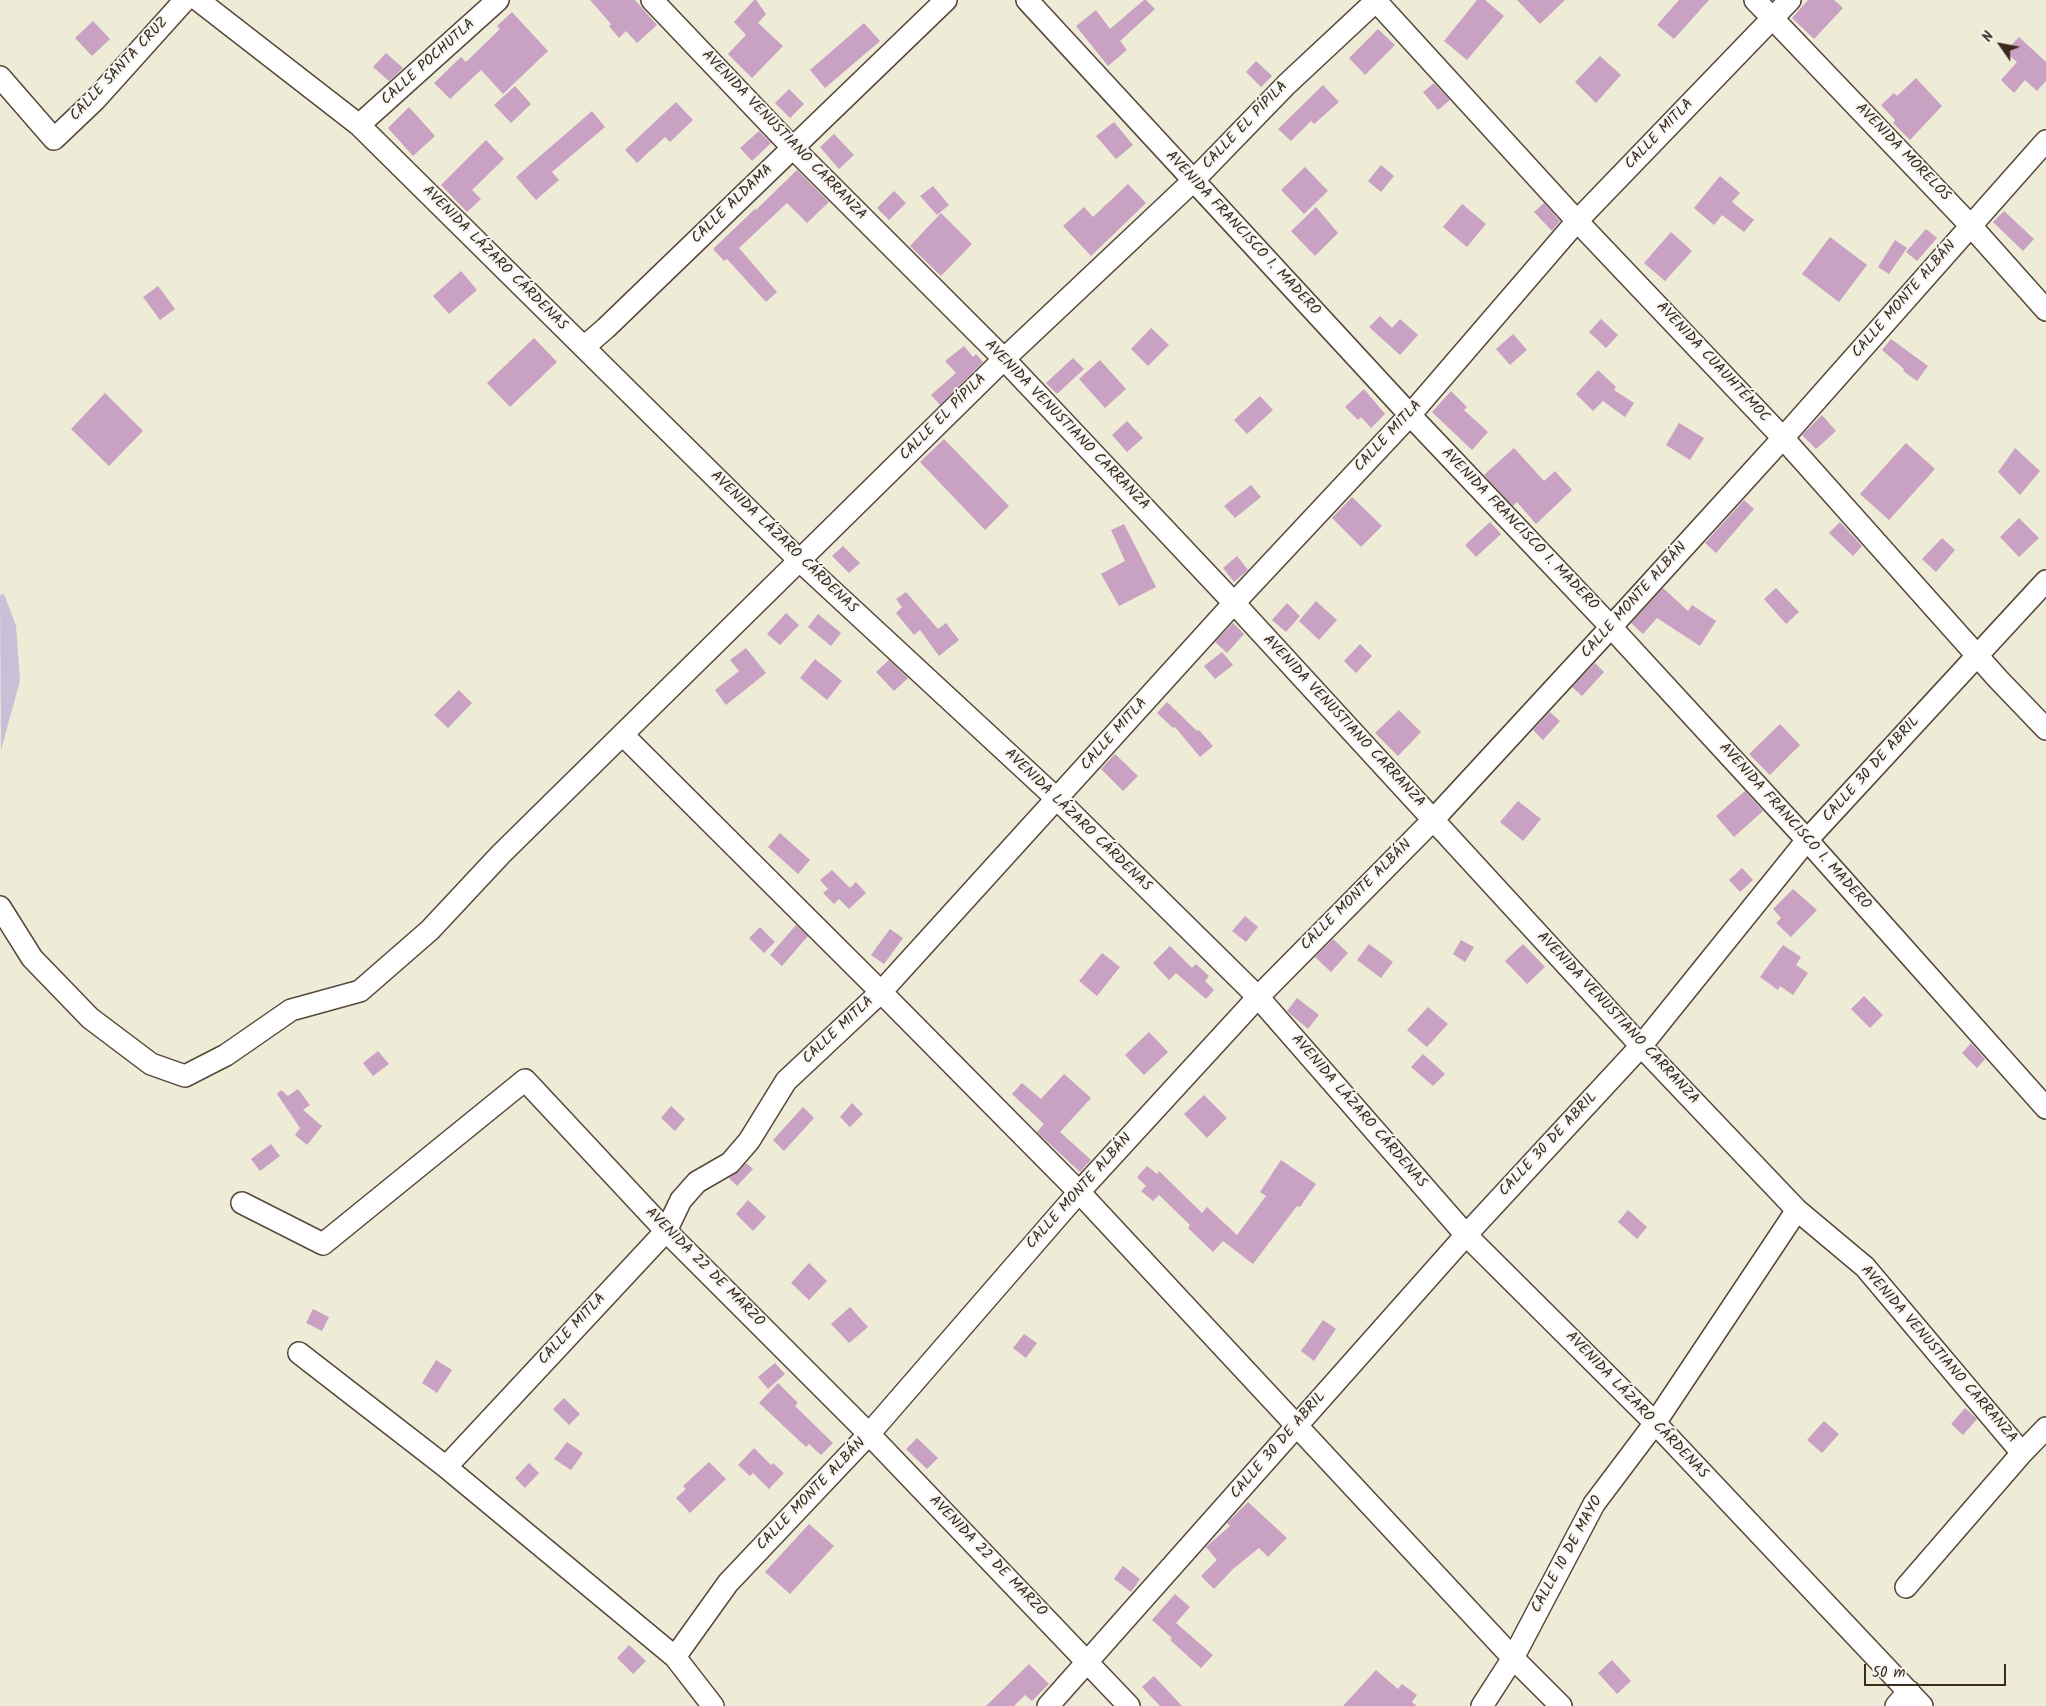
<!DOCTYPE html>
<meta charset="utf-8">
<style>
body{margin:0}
#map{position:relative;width:2046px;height:1706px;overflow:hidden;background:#eeebd7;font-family:Kalam,sans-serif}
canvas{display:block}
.north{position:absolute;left:1976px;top:20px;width:50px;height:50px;-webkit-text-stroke:4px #f6f6f2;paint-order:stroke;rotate:303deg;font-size:14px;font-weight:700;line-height:20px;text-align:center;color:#3b2a1e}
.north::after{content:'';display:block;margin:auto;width:18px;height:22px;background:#3b2a1e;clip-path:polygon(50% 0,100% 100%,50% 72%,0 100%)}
.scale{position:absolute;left:1864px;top:1664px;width:142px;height:22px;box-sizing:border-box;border:2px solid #3b2a1e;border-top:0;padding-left:6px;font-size:15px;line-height:18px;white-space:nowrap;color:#3b2a1e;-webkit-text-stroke:4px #f6f6f2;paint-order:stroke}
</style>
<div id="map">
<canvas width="2046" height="1706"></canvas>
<div class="north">N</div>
<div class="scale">50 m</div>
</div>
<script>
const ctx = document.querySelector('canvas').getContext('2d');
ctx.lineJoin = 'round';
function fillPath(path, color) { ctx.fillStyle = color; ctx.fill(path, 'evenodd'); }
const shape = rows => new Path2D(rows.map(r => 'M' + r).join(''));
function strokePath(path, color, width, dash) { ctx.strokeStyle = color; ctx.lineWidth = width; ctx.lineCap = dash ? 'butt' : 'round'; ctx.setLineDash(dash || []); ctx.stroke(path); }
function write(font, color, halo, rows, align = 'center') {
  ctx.font = font + ' Kalam,sans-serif'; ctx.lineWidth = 4; ctx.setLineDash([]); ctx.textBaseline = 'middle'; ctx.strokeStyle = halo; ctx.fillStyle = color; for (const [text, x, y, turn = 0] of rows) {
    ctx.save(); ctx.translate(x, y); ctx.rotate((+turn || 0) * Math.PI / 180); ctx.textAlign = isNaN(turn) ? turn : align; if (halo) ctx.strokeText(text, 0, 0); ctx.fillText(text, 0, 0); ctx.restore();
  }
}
fillPath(shape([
 [4,594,16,626,20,681,1,750,0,595]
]), '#c9bfd7');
fillPath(shape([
 [590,0,635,0,657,25,637,43,626,31,619,38,609,26,611,24],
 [754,0,756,0,766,14,758,23,783,46,752,78,728,54,746,35,734,22],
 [1144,0,1146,0,1155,9,1120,41,1127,50,1108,66,1076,26,1096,10,1110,29],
 [1477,0,1485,0,1504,16,1467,60,1444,41],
 [1517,0,1565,0,1540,24],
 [1679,0,1709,0,1674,39,1657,25],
 [1808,0,1834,0,1843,8,1814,39,1792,18],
 [512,12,548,51,503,94,481,70,450,99,434,83,461,57,466,62,500,29,497,26],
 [93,21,110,39,92,56,75,38],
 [864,23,880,41,825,88,810,70],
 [1378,29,1395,45,1365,75,1349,58],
 [2019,37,2046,62,2046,81,2037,91,2025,80,2014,93,2001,80,2017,62,2005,52],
 [386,53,403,68,389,81,373,67],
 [1600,56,1621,75,1596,103,1575,82],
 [1256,61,1272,76,1261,87,1246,72],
 [1916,78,1942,106,1910,140,1893,123,1895,120,1881,105,1894,93,1897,96],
 [1434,83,1450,100,1438,110,1423,92],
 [1323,85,1339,102,1314,124,1311,121,1291,141,1278,129],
 [515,86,531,104,511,123,494,105],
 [789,89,804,104,790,118,775,103],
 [676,102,693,120,670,142,665,137,637,163,625,150],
 [409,107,435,136,413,156,388,128],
 [592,111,605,127,552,172,559,180,536,200,516,177],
 [1114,122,1133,145,1116,159,1096,136],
 [759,131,771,143,752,161,740,148],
 [834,134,854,155,839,169,820,147],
 [486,140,504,159,472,190,481,199,467,212,441,185],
 [1381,165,1394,176,1381,192,1368,181],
 [1305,167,1328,191,1304,214,1281,190],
 [797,170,829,202,807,223,787,203,739,248,777,292,766,302,727,259,724,261,713,249,755,209,756,210],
 [1720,176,1740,193,1732,202,1754,220,1744,232,1722,215,1714,225,1694,208],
 [1128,184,1146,203,1091,256,1063,226,1084,207,1093,217],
 [933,186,949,205,937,215,920,196],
 [894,191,906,203,889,220,877,208],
 [1544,203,1560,221,1552,231,1534,212],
 [1462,204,1486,224,1467,247,1443,227],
 [1316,207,1338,233,1315,256,1291,231],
 [2004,211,2034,239,2023,251,1993,222],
 [941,213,972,244,941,276,910,246],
 [1926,229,1937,238,1917,261,1906,252],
 [1671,232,1692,251,1665,281,1644,263],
 [1830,237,1867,265,1839,302,1802,274],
 [1895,240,1907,248,1889,274,1878,267],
 [461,271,477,290,449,314,433,296],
 [158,286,175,309,160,320,143,297],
 [1380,316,1392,328,1400,319,1418,335,1400,355,1369,327],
 [1601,319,1618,335,1606,348,1589,332],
 [1151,328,1169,345,1148,366,1131,349],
 [1513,334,1527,350,1510,365,1496,349],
 [534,338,557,362,510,407,487,383],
 [1891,339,1928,366,1917,381,1903,371,1904,369,1882,350],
 [964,346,973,357,976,354,983,362,940,405,931,395,956,373,945,361],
 [1073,358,1084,369,1057,394,1046,383],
 [1100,360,1126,389,1105,408,1079,379],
 [1598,370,1616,387,1614,390,1634,403,1625,417,1603,401,1593,411,1576,394],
 [1364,389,1385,414,1371,428,1361,417,1358,420,1345,407],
 [1451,391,1467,407,1464,410,1488,432,1472,450,1432,412],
 [105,393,143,431,109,466,71,429],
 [1260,396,1273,410,1247,434,1234,420],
 [1822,415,1836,431,1816,449,1802,435],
 [1127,421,1143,438,1127,452,1112,435],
 [1679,423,1704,438,1690,460,1666,445],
 [944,439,1009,506,985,530,920,462],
 [1906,443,1935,469,1889,520,1860,494],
 [1514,448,1544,481,1555,471,1572,490,1536,524,1517,502,1513,506,1484,475],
 [2015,448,2040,471,2020,495,1998,472],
 [1251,485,1261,497,1235,518,1224,506],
 [1352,497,1382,526,1361,547,1332,518],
 [1744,500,1754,509,1716,553,1705,543],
 [2019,518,2039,538,2019,557,2000,537],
 [1490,522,1501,534,1476,557,1465,545],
 [1840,522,1862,546,1853,556,1829,533],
 [1124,524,1156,587,1119,606,1101,574,1125,561,1111,530],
 [1942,538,1955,550,1936,572,1922,559],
 [843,546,860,563,849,573,832,556],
 [1237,556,1248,570,1234,582,1223,568],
 [1663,588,1688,611,1692,605,1716,621,1700,646,1657,618,1643,634,1631,623],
 [1776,588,1799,612,1786,624,1764,599],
 [906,592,938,629,946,623,959,640,939,656,920,630,914,635,896,613,902,607,896,599],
 [1316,601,1337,620,1319,640,1299,621],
 [1287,603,1300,616,1286,632,1272,620],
 [786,613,799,625,780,645,767,634],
 [818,614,841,633,831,646,808,627],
 [1233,623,1244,634,1227,653,1215,642],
 [1360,644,1372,656,1356,673,1344,661],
 [746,648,766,673,726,705,715,690,739,671,730,660],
 [1222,652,1233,665,1215,679,1204,666],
 [815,659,842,681,827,700,800,678],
 [889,660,908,678,894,691,876,672],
 [1595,663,1604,672,1582,696,1572,687],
 [459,690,472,703,448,728,434,715],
 [1167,702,1197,731,1199,730,1213,746,1200,757,1175,727,1173,728,1157,713],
 [1399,710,1421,732,1398,756,1375,733],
 [1550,712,1560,721,1543,740,1533,730],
 [1780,724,1800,745,1770,775,1749,754],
 [1115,754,1138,776,1123,791,1101,769],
 [1745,791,1763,811,1734,837,1716,816],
 [1518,801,1541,819,1523,841,1500,822],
 [780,833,810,860,798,874,768,847],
 [1742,868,1753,880,1740,892,1729,880],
 [832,870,850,888,856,882,866,893,849,909,839,899,834,904,823,893,828,889,820,880],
 [1793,889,1817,910,1791,937,1776,923,1781,918,1773,909],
 [1245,916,1258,927,1246,942,1232,931],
 [796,925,808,936,782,966,770,955],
 [760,927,775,942,764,953,749,938],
 [890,929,903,938,884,964,871,955],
 [1333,939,1348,953,1331,972,1315,957],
 [1461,940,1474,947,1465,962,1453,954],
 [1369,944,1393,962,1381,978,1357,960],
 [1523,944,1545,967,1527,984,1505,961],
 [1783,945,1801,957,1796,965,1808,973,1793,995,1780,986,1778,990,1760,977],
 [1170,946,1192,968,1196,964,1209,976,1205,981,1214,990,1206,999,1176,973,1169,980,1153,963],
 [1102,953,1120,967,1097,996,1079,981],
 [1864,996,1883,1015,1870,1028,1851,1009],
 [1297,998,1319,1015,1308,1029,1287,1011],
 [1428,1007,1448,1024,1427,1047,1407,1030],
 [1149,1032,1168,1052,1144,1075,1125,1055],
 [1971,1043,1985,1059,1977,1068,1962,1053],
 [378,1051,389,1064,373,1076,363,1063],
 [1423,1054,1445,1074,1433,1086,1411,1067],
 [1064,1074,1091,1098,1060,1132,1091,1160,1080,1172,1037,1132,1044,1124,1012,1094,1022,1083,1041,1099],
 [298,1089,310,1105,303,1110,322,1126,307,1145,295,1135,300,1128,277,1094,281,1090,288,1096],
 [1204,1095,1227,1118,1207,1138,1184,1114],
 [852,1103,863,1114,850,1127,840,1117],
 [671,1106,685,1119,675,1131,661,1118],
 [803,1107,814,1118,784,1151,773,1140],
 [271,1144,280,1156,260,1171,251,1159],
 [1281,1160,1316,1184,1300,1207,1297,1206,1253,1264,1223,1241,1213,1252,1188,1228,1190,1225,1159,1195,1153,1201,1141,1191,1146,1186,1137,1177,1147,1166,1157,1174,1159,1171,1202,1213,1207,1207,1237,1235,1266,1196,1260,1192],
 [746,1163,753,1169,737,1186,729,1178,739,1171],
 [748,1200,766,1217,753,1231,736,1214],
 [1628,1210,1647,1227,1637,1239,1618,1222],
 [809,1263,827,1281,809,1300,791,1283],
 [850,1307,868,1327,849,1343,831,1324],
 [313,1309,329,1317,322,1331,306,1323],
 [1323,1320,1336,1329,1314,1361,1301,1351],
 [1024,1334,1037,1343,1026,1358,1013,1348],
 [436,1360,452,1370,437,1393,422,1383],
 [775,1363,785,1374,768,1389,758,1377],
 [778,1383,798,1403,795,1406,833,1443,821,1455,809,1444,806,1447,759,1403],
 [564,1398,580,1414,569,1425,553,1409],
 [1965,1408,1977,1419,1963,1435,1951,1424],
 [1824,1421,1839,1434,1822,1453,1807,1440],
 [917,1438,938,1458,927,1469,906,1449],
 [567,1442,583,1453,571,1470,554,1459],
 [754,1448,771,1465,773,1463,784,1473,769,1489,753,1473,750,1476,738,1465],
 [709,1462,726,1479,690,1513,676,1498,686,1489,683,1486],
 [529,1463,539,1473,525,1488,515,1478],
 [1248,1502,1287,1538,1268,1557,1259,1548,1233,1569,1214,1589,1201,1576,1217,1560,1206,1547,1230,1526,1227,1523],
 [809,1524,834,1546,790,1594,765,1572],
 [1123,1566,1140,1579,1131,1592,1114,1579],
 [1175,1594,1190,1607,1176,1623,1213,1655,1201,1668,1170,1640,1172,1638,1152,1620],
 [629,1645,646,1661,633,1674,617,1658],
 [1612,1660,1631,1681,1617,1694,1598,1673],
 [1029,1664,1049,1684,1032,1701,1025,1695,1014,1706,986,1706],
 [1376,1670,1398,1689,1402,1684,1417,1695,1412,1702,1417,1706,1343,1706],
 [1154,1676,1182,1706,1160,1706,1142,1687]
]), '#c9a1c2');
const street = shape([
 [198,0,359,125,800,561,1057,799,1258,997,1466,1235,1655,1423,1922,1706],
 [652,0,792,147,1004,359,1234,603,1641,1046,1797,1210,1865,1267,2022,1453],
 [1027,0,1410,415,1611,627,1807,840,2046,1108],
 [1375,0,1577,221,1783,438,1998,679,2046,729],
 [1755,0,1971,226,2046,310],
 [0,77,54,139,95,100,185,0],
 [359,125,498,0],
 [584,347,606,328,946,0],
 [623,735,881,992,1079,1192,1513,1658,1561,1706],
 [0,907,32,958,90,1018,151,1064,185,1076,226,1055,291,1010,360,991,430,930,501,854,1004,359,1193,181,1287,84,1377,0],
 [242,1203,323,1244,525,1080,666,1231,869,1434,1129,1706],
 [299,1353,446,1467,675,1657,713,1706],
 [446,1467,666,1231,681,1200,697,1182,730,1163,749,1141,786,1081,881,992,1234,603,1410,415,1577,221,1790,0],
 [1906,1587,2022,1453,2046,1428],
 [675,1657,728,1583,869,1434,1079,1192,1258,997,1433,820,1611,627,1783,438,2046,141],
 [1048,1706,1466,1235,1641,1046,1807,840,2046,581],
 [1482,1706,1513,1658,1594,1504,1655,1423,1797,1210],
 [1896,1706,1909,1691]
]);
strokePath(street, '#56473a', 24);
strokePath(street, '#fff', 21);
write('15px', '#3b2a1e', '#f6f6f2', [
 ["CALLE POCHUTLA",429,63,-42],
 ["CALLE SANTA CRUZ",120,70,-47],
 ["CALLE EL PÍPILA",1246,126,-46],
 ["CALLE MITLA",1660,135,-46],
 ["AVENIDA VENUSTIANO CARRANZA",783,136,46],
 ["AVENIDA MORELOS",1902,153,46],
 ["CALLE ALDAMA",733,205,-44],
 ["AVENIDA FRANCISCO I. MADERO",1242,234,47],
 ["AVENIDA LÁZARO CÁRDENAS",494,259,45],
 ["CALLE MONTE ALBÁN",1905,300,-49],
 ["AVENIDA CUAUHTÉMOC",1712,363,47],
 ["CALLE EL PÍPILA",944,418,-45],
 ["AVENIDA VENUSTIANO CARRANZA",1066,426,46],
 ["CALLE MITLA",1389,437,-47],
 ["AVENIDA FRANCISCO I. MADERO",1519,530,46],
 ["AVENIDA LÁZARO CÁRDENAS",783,543,44],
 ["CALLE MONTE ALBÁN",1635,601,-48],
 ["AVENIDA VENUSTIANO CARRANZA",1343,722,47],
 ["CALLE MITLA",1115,735,-48],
 ["CALLE 30 DE ABRIL",1872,770,-48],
 ["AVENIDA LÁZARO CÁRDENAS",1077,821,44],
 ["AVENIDA FRANCISCO I. MADERO",1794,827,48],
 ["CALLE MONTE ALBÁN",1357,896,-45],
 ["AVENIDA VENUSTIANO CARRANZA",1617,1019,47],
 ["CALLE MITLA",839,1031,-43],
 ["AVENIDA LÁZARO CÁRDENAS",1358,1112,49],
 ["CALLE 30 DE ABRIL",1549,1145,-47],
 ["CALLE MONTE ALBÁN",1080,1192,-48],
 ["AVENIDA 22 DE MARZO",704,1268,45],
 ["CALLE MITLA",573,1330,-47],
 ["AVENIDA VENUSTIANO CARRANZA",1938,1355,49],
 ["AVENIDA LÁZARO CÁRDENAS",1636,1406,46],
 ["CALLE 30 DE ABRIL",1279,1446,-49],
 ["CALLE MONTE ALBÁN",812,1495,-46],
 ["CALLE 10 DE MAYO",1568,1555,-61],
 ["AVENIDA 22 DE MARZO",987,1557,46]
]);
</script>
